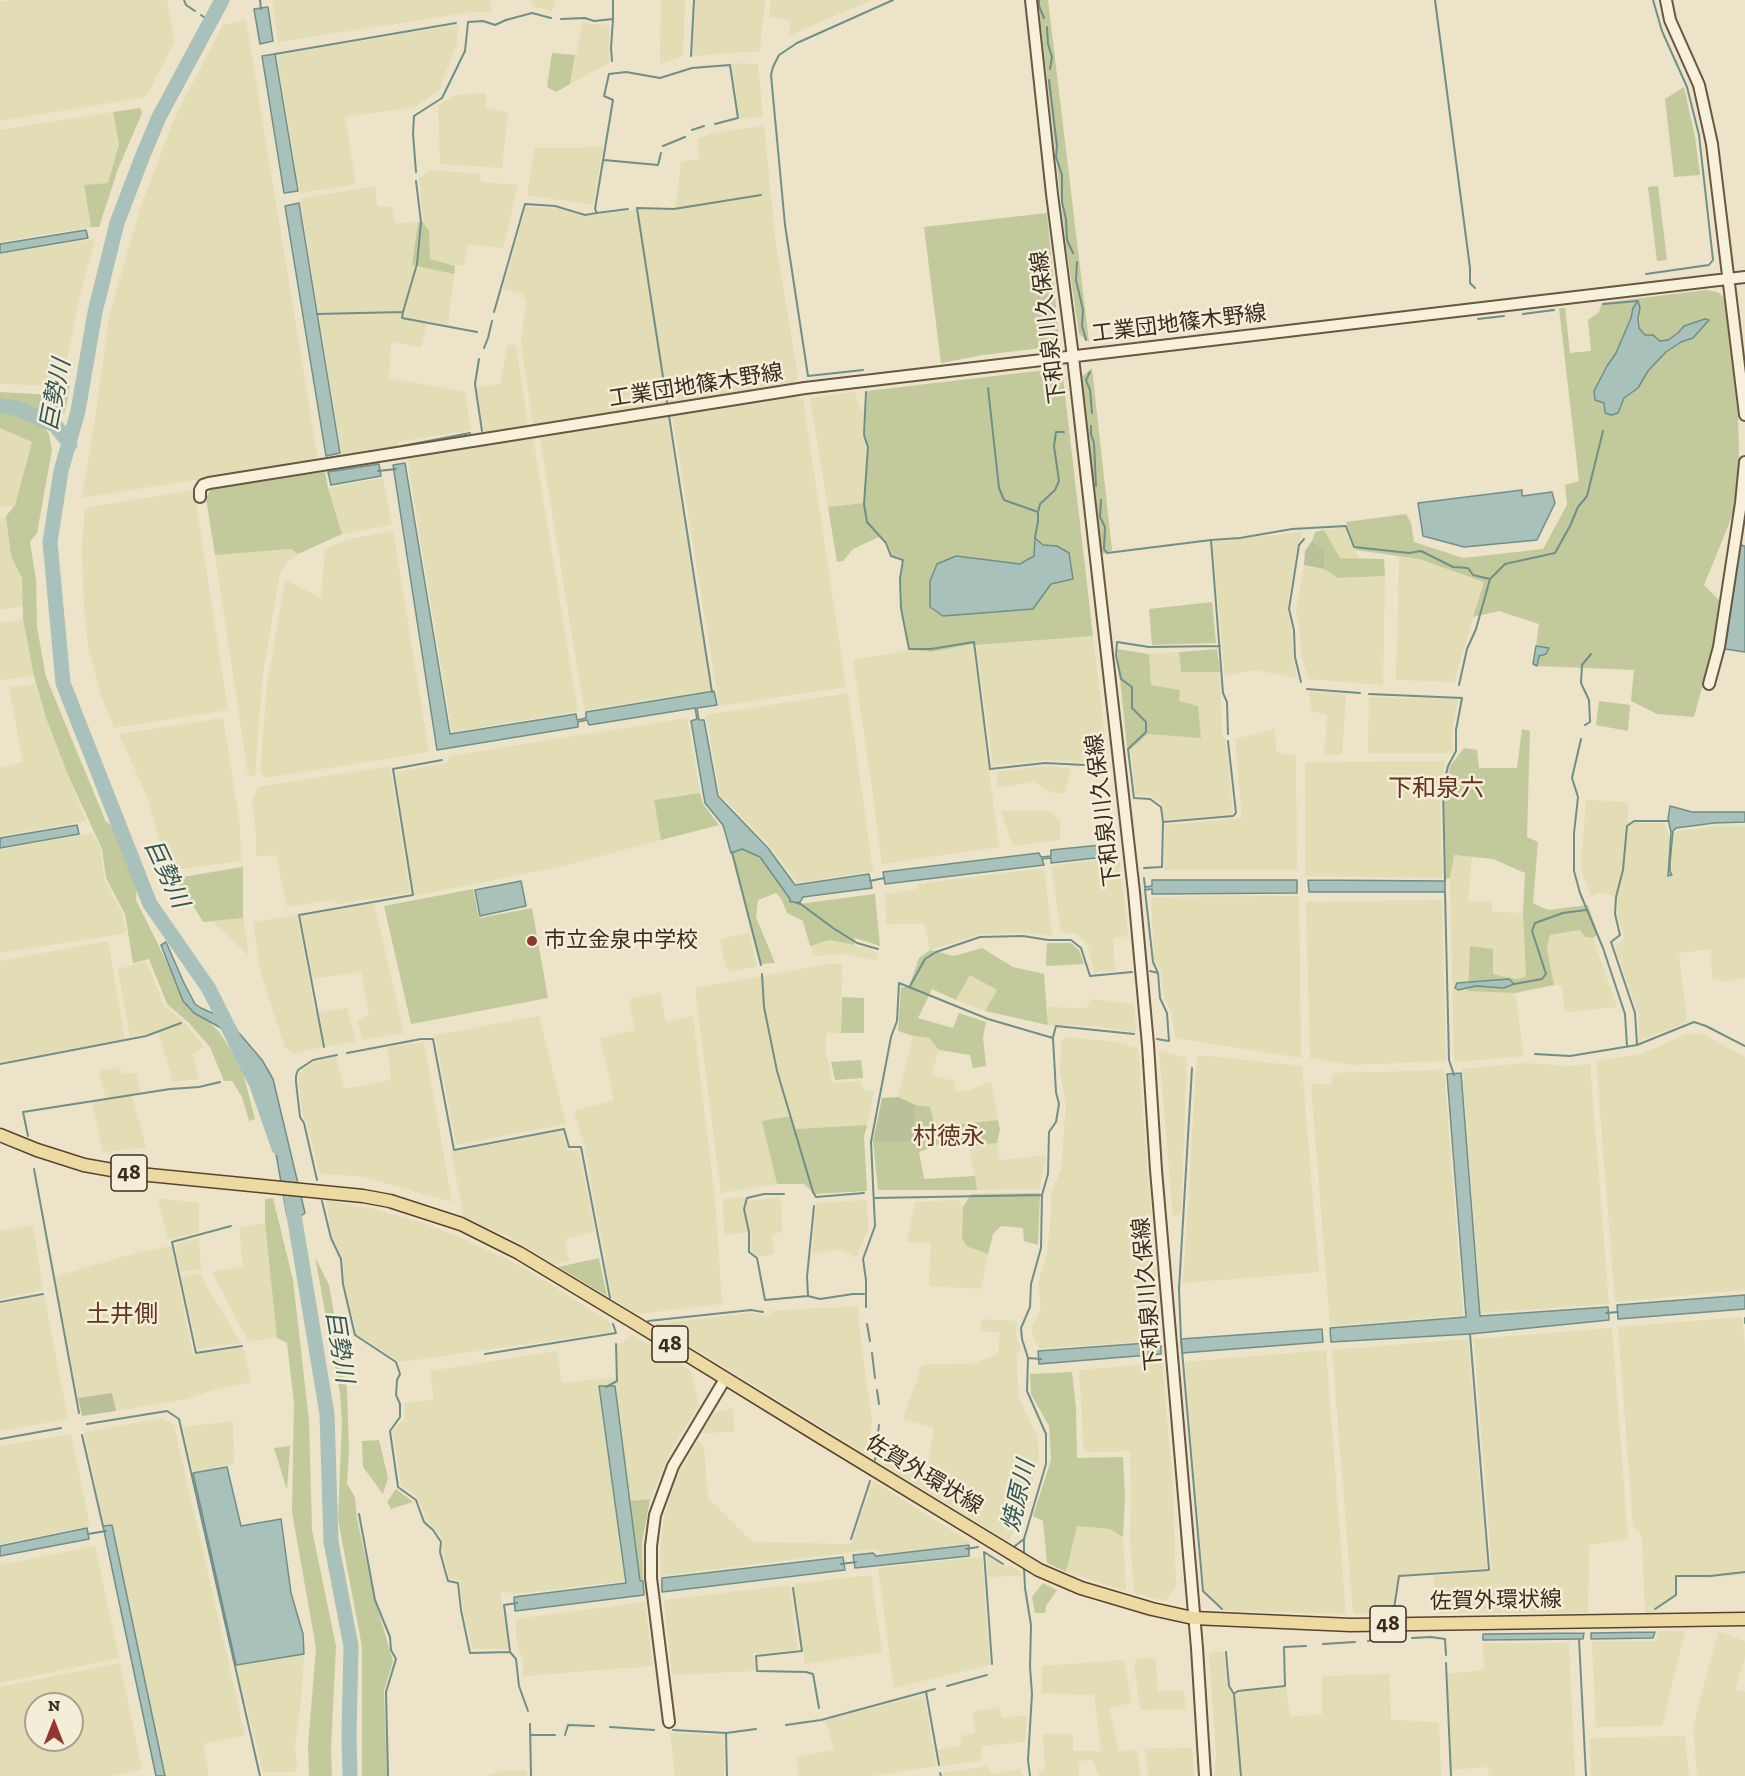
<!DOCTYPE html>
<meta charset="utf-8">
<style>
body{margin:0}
#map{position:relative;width:1745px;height:1776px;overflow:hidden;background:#ece3c8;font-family:"Zilla Slab",serif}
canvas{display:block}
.north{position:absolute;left:24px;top:1692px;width:60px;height:60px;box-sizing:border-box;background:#f4edd7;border:2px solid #a9a08e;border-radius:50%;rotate:0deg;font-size:16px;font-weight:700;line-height:24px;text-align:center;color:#392d20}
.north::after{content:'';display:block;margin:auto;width:21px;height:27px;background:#933531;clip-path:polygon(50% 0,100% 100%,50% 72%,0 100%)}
</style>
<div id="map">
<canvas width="1745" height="1776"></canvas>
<div class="north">N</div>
</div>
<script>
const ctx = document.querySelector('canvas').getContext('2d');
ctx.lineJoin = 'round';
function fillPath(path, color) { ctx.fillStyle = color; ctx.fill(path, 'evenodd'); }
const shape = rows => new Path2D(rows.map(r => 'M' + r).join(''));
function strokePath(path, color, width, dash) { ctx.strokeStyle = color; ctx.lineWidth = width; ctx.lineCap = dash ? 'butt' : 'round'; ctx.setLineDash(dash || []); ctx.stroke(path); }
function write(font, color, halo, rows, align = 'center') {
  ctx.font = font + ' "Zilla Slab","Noto Sans JP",serif'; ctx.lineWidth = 5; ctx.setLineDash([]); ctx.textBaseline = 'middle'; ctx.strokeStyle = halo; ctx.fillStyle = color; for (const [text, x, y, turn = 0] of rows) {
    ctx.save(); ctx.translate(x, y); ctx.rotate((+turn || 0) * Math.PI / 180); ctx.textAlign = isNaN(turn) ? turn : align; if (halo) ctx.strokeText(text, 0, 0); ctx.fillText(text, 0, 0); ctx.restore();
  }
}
fillPath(shape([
 [13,0,167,0,174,42,146,97,0,121,0,2],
 [272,0,490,0,492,13,472,12,278,42],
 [532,0,556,0,552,11,532,6],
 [661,0,685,0,683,56,660,64],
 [695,0,765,0,760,51,692,56],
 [771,0,872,0,790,35,789,20,769,17],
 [246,20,318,460,82,498,95,420,109,316,141,206,175,117,223,25],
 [583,21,592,24,609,25,609,63,570,84],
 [458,25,457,43,439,90,415,107,345,117,356,184,300,193,277,55],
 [732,63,758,64,763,117,739,119],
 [486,93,486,107,508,113,502,168,440,164,438,105,456,95],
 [113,112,119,144,108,183,84,186,91,227,0,242,0,130],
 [764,126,775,237,798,377,793,385,533,426,521,343,526,303,522,293,503,289,526,207,556,208,585,217,639,209,675,209,681,162,700,159,697,139,712,133],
 [603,147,593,205,527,195,535,148],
 [431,170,480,174,481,182,518,185,503,248,468,244,464,265,455,266,429,259,429,232,423,222,419,179],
 [375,186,377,206,391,207,396,223,418,222,413,265,454,274,448,325,428,321,421,347,391,342,389,378,465,392,471,430,397,442,398,447,342,456,300,199],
 [95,239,77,308,63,383,56,386,0,384,0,254],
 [508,345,516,345,528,426,484,433,477,387,500,384],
 [855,392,859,405,865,413,865,435,869,447,864,503,828,507,810,398],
 [794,395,803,399,846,687,719,706,672,414],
 [667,415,711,690,584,710,540,439,542,435],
 [0,428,32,442,15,505,0,507],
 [533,437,578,711,452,732,407,458],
 [383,478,392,525,342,534,328,488],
 [194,490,228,710,114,728,101,696,88,646,84,607,82,547,85,508],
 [6,516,11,556,22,578,23,606,0,610,0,517],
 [1345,527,1359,558,1340,558,1324,530],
 [393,531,429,752,265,778,260,772,267,685,285,580,321,598,325,549,348,539],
 [1303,532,1298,543,1287,609,1292,630,1293,656,1297,678,1254,670,1225,676,1212,542],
 [291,549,298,554,286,563,279,577,262,680,255,776,248,775,215,555],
 [1399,556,1419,559,1484,582,1454,682,1396,680],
 [1304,565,1324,569,1338,578,1385,576,1383,685,1309,679,1301,656,1300,631,1296,610],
 [23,619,34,676,0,680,0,623],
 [1093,636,1108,764,1045,760,993,766,976,645],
 [973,644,999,847,882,864,873,795,853,660,910,650,932,652],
 [1179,652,1181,671,1220,672,1222,735,1226,739,1233,812,1231,815,1164,820,1162,804,1151,796,1136,795,1130,750,1148,734,1201,737,1179,701,1180,690,1151,685,1149,654],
 [36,684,46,718,86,821,0,836,0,768,23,762,9,687],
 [1309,691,1346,694,1342,755,1324,755,1327,715,1311,711],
 [848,693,873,871,797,883,770,846,720,795,706,715],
 [1369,697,1458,699,1453,728,1452,753,1368,753],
 [223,718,240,825,241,861,172,870,159,840,148,799,119,734],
 [687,718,700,793,654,800,661,840,563,866,414,896,395,772,447,763,450,756],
 [1275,729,1276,752,1296,756,1297,870,1164,870,1165,825,1242,818,1235,739],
 [1445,761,1440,784,1442,878,1305,876,1305,762],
 [390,766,410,893,337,904,335,899,287,907,276,855,256,856,256,832,252,800,258,787],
 [1043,766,1071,768,1065,793,1053,793,1034,782,997,788,997,772],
 [1586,800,1628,802,1628,822,1664,823,1670,836,1677,831,1717,826,1745,826,1745,978,1726,982,1712,978,1711,949,1679,953,1687,1022,1638,1041,1639,1016,1615,947,1624,938,1617,915,1618,899,1603,892,1591,896,1581,869],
 [1001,811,1049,811,1060,821,1060,840,1013,846],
 [92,833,101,850,104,879,123,914,126,933,0,953,0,850],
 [1454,855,1472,857,1468,901,1492,902,1492,912,1523,913,1527,977,1516,979,1492,974,1471,946,1468,990,1515,993,1524,1056,1454,1062,1450,878],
 [1119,857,1128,936,1113,938,1115,971,1094,972,1088,946,1077,934,1061,932,1051,866],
 [1044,868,1052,936,1026,933,982,934,930,950,924,923,886,924,885,894,917,889,917,884],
 [1299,896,1301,1058,1175,1038,1172,1014,1164,998,1161,972,1154,959,1151,897],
 [1442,900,1446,1061,1351,1065,1310,1058,1306,902],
 [374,903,404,1033,362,1040,357,1020,369,1015,361,972,313,979,301,916],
 [297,915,315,1013,347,1008,356,1041,294,1053,285,1048,260,970,253,922],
 [243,918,249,956,212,921],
 [1580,930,1585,937,1593,938,1617,1007,1565,1012,1562,986,1554,985,1547,949,1550,935],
 [749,933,757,966,730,972,726,968,720,939],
 [829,940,871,949,878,955,876,960,844,954,814,956,810,946],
 [108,941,125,1039,0,1062,0,961],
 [146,961,164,1005,187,1025,204,1047,193,1054,199,1079,173,1082,158,1031,130,1037,118,969],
 [829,964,842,964,841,1033,826,1033,826,1053,833,1083,861,1081,863,1090,874,1091,867,1125,795,1129,763,1121,777,1184,721,1193,695,988],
 [970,975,997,990,985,1011,956,1000],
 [660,993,666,1022,693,1016,715,1198,722,1304,637,1314,612,1299,584,1145,574,1111,614,1100,600,1038,635,1030,629,999],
 [1091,999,1134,1004,1136,1032,1094,1026,1048,1025,1048,1007,1086,1008],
 [539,1016,566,1124,456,1145,435,1035],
 [1686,1034,1703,1034,1745,1057,1745,1290,1615,1302,1596,1061,1642,1054],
 [913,1036,929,1038,939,1050,931,1075,955,1081,955,1091,970,1090,991,1081,998,1120,935,1127,930,1107,916,1105,898,1097],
 [1067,1037,1116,1042,1138,1048,1161,1340,1039,1349,1031,1330,1041,1306,1038,1283,1047,1252,1051,1215,1051,1193,1061,1170,1066,1103,1060,1073,1061,1040],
 [424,1042,452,1202,360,1176,319,1174,307,1122,303,1116,298,1081,300,1071,313,1062,336,1057,344,1089,391,1080,387,1047],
 [1159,1051,1187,1058,1181,1213,1173,1217],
 [1197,1055,1302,1066,1319,1272,1183,1283],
 [1527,1063,1568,1066,1590,1064,1609,1304,1481,1313,1462,1069],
 [119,1067,123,1074,136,1073,142,1094,132,1096,146,1147,103,1152,91,1100,106,1098,99,1071],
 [1444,1070,1463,1315,1330,1326,1311,1084,1331,1085,1333,1073],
 [562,1131,567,1150,579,1151,595,1232,565,1239,569,1261,553,1264,510,1237,464,1218,451,1152],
 [997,1143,1000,1160,1046,1155,1040,1189,977,1190,969,1146],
 [741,1197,748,1201,781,1197,782,1232,772,1234,774,1254,760,1257,752,1252,751,1232,724,1235,723,1199],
 [158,1198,199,1203,199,1232,168,1240],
 [326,1200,374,1209,427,1224,466,1240,521,1266,610,1322,612,1332,400,1362,357,1334,344,1282,343,1258,332,1237],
 [867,1200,868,1230,856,1258,842,1249,812,1254,816,1203],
 [958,1200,963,1207,962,1237,966,1246,988,1254,981,1289,929,1286,931,1243,907,1242,915,1202],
 [265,1223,277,1338,248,1341,212,1272,243,1266,239,1228],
 [33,1225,43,1290,0,1299,0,1231],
 [199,1238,201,1269,180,1272,175,1244],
 [171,1246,193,1355,243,1347,251,1382,221,1388,181,1400,116,1411,112,1393,78,1398,54,1277,136,1253],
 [201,1273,205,1284,241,1343,198,1349,181,1277],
 [44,1295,68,1419,0,1431,0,1304],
 [858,1306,860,1335,872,1421,867,1455,655,1324,751,1313,768,1316,772,1311],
 [1742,1317,1745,1347,1745,1574,1710,1578,1677,1577,1677,1596,1653,1613,1645,1613,1642,1536,1633,1525,1618,1327],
 [981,1319,1017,1321,1016,1336,1021,1347,1017,1356,1018,1396,1037,1436,1039,1458,1023,1514,1008,1541,877,1461,880,1438,892,1443,891,1465,926,1474,934,1428,903,1419,922,1365,971,1364,998,1354,1000,1332,981,1331],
 [1612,1328,1628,1539,1589,1545,1588,1613,1435,1613,1434,1576,1492,1571,1474,1339],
 [632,1334,691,1371,699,1405,671,1450,650,1499,630,1501,624,1581,514,1594,500,1591,509,1649,472,1649,463,1610,460,1581,450,1579,442,1550,443,1539,435,1528,426,1520,418,1498,401,1485,393,1431,405,1418,404,1403,434,1400,430,1371,557,1351,562,1383,617,1377,617,1344,623,1343],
 [1468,1339,1487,1568,1398,1575,1392,1614,1353,1614,1332,1350],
 [1326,1350,1346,1614,1225,1611,1204,1590,1185,1362],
 [1162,1363,1173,1487,1176,1586,1165,1601,1134,1593,1130,1539,1131,1502,1130,1451,1084,1452,1079,1370],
 [733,1408,734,1432,702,1433,714,1413],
 [163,1418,174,1425,245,1735,203,1744,209,1776,166,1776,113,1524,104,1524,84,1432],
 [233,1421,234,1465,193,1473,183,1427],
 [71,1434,90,1526,0,1544,0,1446],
 [698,1440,704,1448,708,1498,752,1542,851,1544,873,1481,972,1543,884,1555,876,1549,661,1576,660,1550,664,1517,677,1476],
 [1077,1526,1110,1529,1123,1537,1126,1591,1066,1572],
 [95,1546,119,1658,0,1683,0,1565],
 [987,1556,1004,1566,1008,1565,1021,1572,1021,1576,988,1577],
 [982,1557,990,1665,894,1688,878,1568],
 [871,1575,882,1652,805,1664,794,1584],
 [790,1585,798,1650,753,1654,755,1671,672,1675,664,1600],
 [645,1602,653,1666,523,1676,523,1660,517,1644,515,1619],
 [1658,1631,1685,1631,1662,1726,1596,1727,1592,1641,1655,1641],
 [1718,1632,1745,1641,1745,1658,1735,1690,1745,1692,1745,1776,1697,1776,1693,1727],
 [1483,1643,1569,1643,1575,1776,1489,1776,1488,1767,1451,1770,1447,1674,1484,1670],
 [1224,1652,1228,1687,1234,1695,1239,1692,1286,1688,1290,1717,1322,1714,1322,1676,1389,1674,1391,1720,1439,1722,1441,1776,1215,1776,1216,1753,1209,1653],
 [304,1654,301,1699,295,1744,297,1771,263,1773,236,1665],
 [1138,1658,1155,1658,1158,1691,1184,1691,1185,1709,1140,1710,1134,1664],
 [1124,1660,1132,1703,1109,1708,1119,1752,1137,1749,1141,1776,1099,1776,1092,1759,1078,1762,1079,1776,1040,1776,1038,1772,1045,1769,1043,1734,1073,1734,1073,1751,1101,1751,1094,1695,1042,1693,1042,1666],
 [120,1663,142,1769,110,1776,0,1776,0,1687],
 [36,1704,72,1704,72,1740,36,1740],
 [924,1695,936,1766,871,1776,799,1776,796,1758,834,1749,825,1720],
 [999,1707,1002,1718,1027,1715,1025,1742,982,1746,981,1761,941,1766,938,1750,960,1746,962,1736,975,1732,972,1712],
 [670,1733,724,1735,724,1776,675,1776],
 [1685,1736,1689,1776,1591,1776,1589,1738],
 [1192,1748,1194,1776,1148,1776,1145,1749],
 [988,1766,991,1774,1020,1769,1023,1776,943,1776,943,1773],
 [502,1771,527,1771,527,1776,487,1776]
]), '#e2ddb5');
fillPath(shape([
 [1038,0,1048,0,1089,342,1079,334,1066,245],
 [552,53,575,55,570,84,556,92,547,87],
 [1684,87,1695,137,1700,175,1674,177,1665,99],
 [140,108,142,113,118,169,99,227,91,227,84,185,108,183,119,144,113,112],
 [1658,186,1667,260,1657,261,1648,187],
 [1047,213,1059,338,1051,347,983,355,941,363,924,227],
 [418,222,423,222,429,231,430,259,455,266,454,274,412,265],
 [1706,290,1718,292,1725,299,1738,417,1739,456,1735,509,1704,585,1721,602,1712,651,1694,717,1657,714,1631,701,1634,670,1537,666,1539,656,1549,648,1536,646,1539,624,1499,611,1473,617,1484,582,1419,559,1356,550,1346,522,1406,514,1411,523,1414,542,1463,558,1543,549,1567,505,1565,485,1579,481,1559,308,1565,308,1570,353,1591,351,1588,320,1599,312,1602,303],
 [1633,308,1640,308,1639,328,1645,335,1660,342,1668,340,1678,333,1684,326,1708,321,1693,338,1681,342,1666,352,1648,371,1638,388,1624,398,1621,403,1605,413,1604,403,1607,366,1616,353,1631,318],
 [1092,368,1112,550,1104,554,1100,551,1082,376],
 [1054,369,1063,377,1093,636,976,645,972,644,932,652,910,650,902,607,901,578,904,559,892,555,887,542,881,536,853,549,843,561,837,562,828,507,864,503,869,447,865,435,867,391],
 [70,385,65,411,60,417,51,419,7,403,0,403,0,392,54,395],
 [0,411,10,411,40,422,49,434,52,450,37,533,30,542,36,580,37,627,46,677,106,822,116,827,137,885,136,900,184,997,219,1032,241,1065,255,1119,249,1121,242,1097,232,1081,224,1081,210,1047,189,1023,167,1004,149,959,133,963,125,914,106,878,102,849,68,775,46,718,34,676,23,619,22,578,11,556,6,516,15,505,32,442,0,428],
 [325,472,328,488,342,534,298,554,291,549,215,555,206,498,211,489],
 [1324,530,1340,558,1384,559,1385,576,1338,578,1324,569,1325,549,1312,541,1315,532],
 [1212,602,1216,643,1152,645,1149,609],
 [1117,649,1149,654,1151,685,1180,690,1179,701,1198,706,1201,738,1148,734,1130,750,1127,747],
 [1217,649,1220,672,1181,672,1179,652],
 [1599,701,1630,705,1628,731,1596,725],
 [1522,729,1530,731,1527,837,1538,842,1533,903,1548,910,1588,905,1598,934,1593,938,1585,937,1580,930,1550,935,1547,949,1554,985,1515,993,1468,991,1470,946,1493,949,1493,974,1516,979,1526,977,1523,913,1525,873,1493,859,1454,855,1450,878,1446,879,1444,791,1450,766,1464,748,1477,750,1479,768,1517,768],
 [700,793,703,804,719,825,661,840,654,800],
 [742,849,760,857,790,899,799,904,875,894,880,946,855,938,854,945,829,940,810,946,803,921,787,913,782,900,776,893,758,900,756,917,775,963,760,964,731,853],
 [243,867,243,918,203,922,176,878],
 [473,889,479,918,532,908,548,998,411,1024,384,906],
 [1047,943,1071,943,1079,950,1084,964,1046,966],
 [982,948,1013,967,1044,974,1048,1025,985,1011,997,990,970,975,956,1000,932,989,918,1018,953,1028,959,1013,986,1022,983,1037,986,1066,973,1068,970,1055,939,1050,929,1038,913,1036,898,1031,901,987,909,987,919,958,930,950,954,956],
 [842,997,864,998,864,1033,841,1033],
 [861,1060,863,1078,835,1080,831,1062],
 [916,1105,930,1107,935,1127,998,1120,1000,1129,997,1143,969,1146,947,1141,919,1152,924,1179,975,1176,977,1190,878,1190,873,1141,911,1141],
 [791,1116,795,1129,867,1125,864,1137,867,1191,815,1194,804,1184,777,1184,762,1121],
 [1040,1193,1038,1245,1024,1241,1023,1228,1001,1226,993,1234,988,1254,966,1246,962,1237,963,1207,971,1194],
 [273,1198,293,1280,309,1421,312,1530,336,1646,331,1748,332,1776,309,1776,308,1746,316,1648,292,1512,294,1402,287,1343,277,1338,265,1223,265,1199],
 [315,1257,329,1285,347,1388,349,1453,347,1484,355,1497,357,1519,375,1600,393,1661,384,1691,387,1776,362,1776,362,1647,338,1519,342,1422,340,1393],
 [599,1258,607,1296,558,1267],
 [1072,1372,1076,1408,1077,1458,1123,1457,1125,1498,1123,1537,1110,1529,1077,1526,1066,1572,1047,1563,1043,1521,1033,1516,1051,1460,1049,1426,1031,1394,1030,1374],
 [379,1440,388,1478,383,1494,363,1467,362,1441],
 [290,1446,287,1490,274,1448],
 [396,1489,413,1502,391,1509,387,1502],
 [650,1499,642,1542,643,1581,640,1582,630,1501],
 [1043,1583,1057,1590,1046,1606,1045,1613,1035,1613,1032,1597]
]), '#c2ca9c');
fillPath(shape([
 [1312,541,1325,549,1324,569,1304,565,1305,551],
 [898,1097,916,1105,912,1141,873,1141,882,1098],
 [112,1393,116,1411,82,1416,78,1398]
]), '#b9c09a');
const water = shape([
 [268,7,273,41,260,44,254,9,268,7],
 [275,54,298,191,284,193,262,56,275,54],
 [299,203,340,453,326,456,285,206,299,203],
 [86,230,88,238,0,253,0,244,86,230],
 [1638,301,1640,308,1638,319,1639,328,1645,335,1653,335,1660,341,1668,340,1678,333,1684,326,1705,319,1709,320,1693,338,1681,342,1666,352,1648,371,1638,388,1624,398,1618,413,1611,415,1605,413,1604,403,1595,400,1594,391,1607,366,1616,353,1631,318,1633,308,1638,301],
 [405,463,450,734,576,714,577,720,586,718,586,712,714,691,717,705,697,708,699,720,704,720,718,796,768,848,795,885,869,874,872,888,803,897,799,904,794,902,790,902,790,899,760,857,742,849,731,853,723,825,705,803,691,721,697,719,695,708,589,725,587,720,578,722,578,727,437,750,393,465,405,463],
 [379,464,381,476,331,485,328,472,379,464],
 [1522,490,1522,496,1552,492,1555,503,1537,540,1464,547,1423,536,1418,503,1522,490],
 [1035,538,1043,545,1057,546,1069,553,1073,579,1051,584,1033,609,943,616,930,607,930,581,937,564,956,556,1020,564,1034,556,1035,538],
 [1740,545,1745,546,1745,652,1725,649,1740,545],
 [1536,646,1549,648,1546,654,1539,656,1537,666,1533,664,1536,646],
 [1670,806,1692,812,1745,812,1745,822,1714,823,1676,828,1673,831,1670,863,1670,871,1672,875,1668,876,1671,832,1668,819,1670,806],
 [77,825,79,834,0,848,0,838,77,825],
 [1111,844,1112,848,1116,850,1112,851,1113,856,1051,863,1051,858,1042,859,1044,865,885,884,883,872,1039,853,1041,857,1051,856,1051,850,1111,844],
 [1152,880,1297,880,1297,893,1152,894,1152,889,1145,890,1145,887,1152,886,1152,880],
 [1308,880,1445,881,1445,892,1309,892,1308,880],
 [521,881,526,906,480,916,475,890,521,881],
 [166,942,184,983,195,1004,201,1008,228,1020,262,1060,273,1079,305,1213,301,1216,287,1216,275,1148,272,1143,273,1128,264,1087,258,1074,233,1038,221,1028,194,1013,183,1001,161,945,166,942],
 [1509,979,1514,984,1504,988,1476,986,1458,990,1455,988,1457,983,1509,979],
 [1461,1073,1480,1316,1608,1307,1609,1320,1470,1334,1331,1342,1330,1328,1466,1317,1447,1074,1461,1073],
 [1745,1295,1745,1309,1618,1319,1617,1305,1745,1295],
 [1322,1329,1323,1342,1182,1353,1181,1339,1322,1329],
 [1161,1342,1161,1354,1039,1364,1038,1351,1161,1342],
 [599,1386,615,1386,640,1581,643,1581,644,1595,515,1611,514,1597,626,1583,599,1386],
 [227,1467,241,1526,281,1519,291,1593,303,1634,304,1654,236,1665,193,1473,227,1467],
 [112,1525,165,1776,156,1776,103,1526,112,1525],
 [87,1528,89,1539,0,1556,0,1546,87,1528],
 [969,1545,969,1556,855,1568,853,1555,873,1553,876,1556,969,1545],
 [843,1557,845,1570,662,1592,662,1578,843,1557],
 [1655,1632,1653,1638,1591,1639,1591,1633,1655,1632],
 [1584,1633,1583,1639,1483,1640,1483,1634,1584,1633]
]);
fillPath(water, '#a8c1bb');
strokePath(water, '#6f8f89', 1.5);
strokePath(shape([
 [184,0,186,5,195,11],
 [260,0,261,9],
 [1039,0,1039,6,1044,18],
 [1435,0,1470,268,1470,283,1475,288],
 [201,15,210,21],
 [561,19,585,18,594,21,613,19],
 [1047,27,1048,44,1052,57,1050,69],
 [275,54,456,23],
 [691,56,694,0],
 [612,61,611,48,613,19,613,0],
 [1049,80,1057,146,1056,157,1062,175,1062,202,1066,219,1067,240,1073,253],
 [692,130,704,126],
 [663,146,685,137],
 [604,160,658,165,661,153],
 [416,172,413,134,414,116,442,98,465,51,468,22,483,21,495,25,506,20,532,13,551,18],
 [628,209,597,213,595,209,613,100,604,96,609,74,626,72,660,78,692,68,730,65,738,118,715,124],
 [1077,262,1076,280,1083,310,1082,326,1086,340],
 [1646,274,1709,265,1713,260,1699,135,1687,87,1662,31,1653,0],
 [1603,304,1638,301],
 [403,312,402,318,477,332],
 [494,312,525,204,555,206,585,215,597,213],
 [317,314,403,312,417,264,421,222,416,181],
 [1523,314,1554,310],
 [1478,319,1504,316],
 [484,348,488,338,492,321],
 [479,359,475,384,482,431],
 [863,370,808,376,785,225,771,75,773,67,779,55,797,43,893,0],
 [1090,372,1086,380,1090,390,1092,413],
 [988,388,999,488,1004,500,1038,512,1038,521,1035,538],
 [866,392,864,435,868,447,864,504,867,522,886,543,891,556,903,560,900,579,901,608,909,649,931,649,974,642,990,769,1045,763,1105,766],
 [667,403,637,208,674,209,761,195],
 [669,416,712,692],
 [1091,426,1091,434,1094,443,1096,486],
 [402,446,470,433],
 [378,471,396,469],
 [1101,500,1100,517,1105,527,1104,549,1107,553,1211,540,1240,538,1292,529,1346,526,1354,547,1409,553,1421,551,1453,567,1468,568,1473,575,1490,579],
 [1038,512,1040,504,1055,490,1059,481,1054,446,1056,432,1064,432],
 [1211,540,1223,693,1227,702,1228,734],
 [1301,682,1295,657,1294,630,1289,609,1299,545,1304,539],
 [1459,685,1467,649,1476,629,1490,579,1505,564,1555,553,1570,526,1578,507,1587,496,1603,431],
 [1307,689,1360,693],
 [1369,694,1462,698,1456,730,1456,751,1448,766,1443,788,1445,881],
 [1585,725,1590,722,1589,700,1581,683,1582,665,1591,654],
 [1581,739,1572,778,1578,797,1574,833,1574,871,1580,893,1603,948,1625,1014,1627,1046],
 [1163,822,1233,816,1236,813,1228,741],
 [732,852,761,965],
 [1144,868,1162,867,1163,822,1161,807,1150,799,1134,798,1128,749,1146,732,1146,722,1132,708,1132,687,1121,679,1116,655,1117,642,1149,647,1220,646],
 [1144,878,1145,887],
 [870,881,884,878],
 [1145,890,1153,962,1158,973,1160,998,1167,1013,1169,1041,1157,1039],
 [1445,892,1449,1060,1454,1075],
 [798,902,833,928,857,943,878,949],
 [1150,971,1158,973],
 [762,974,764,1007,777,1071,813,1192,816,1197,864,1193],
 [1514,984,1542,979,1546,974,1532,931,1535,923,1563,913,1586,910],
 [910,986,925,959,936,952,980,937,1023,936,1048,940,1071,940,1081,948,1090,976,1132,972],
 [1053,1037,1056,1026,1134,1034],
 [1637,1045,1635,1013,1611,942,1620,935,1615,914,1616,897,1623,870,1627,826,1634,821,1669,821],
 [324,1047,299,915,413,895,393,769,442,760],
 [347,1053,421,1039,433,1039,454,1150,564,1129,569,1147,581,1147,610,1298],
 [1535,1054,1570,1056,1637,1045,1694,1022,1706,1026,1745,1046],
 [0,1064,146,1036,181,1023],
 [1192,1068,1179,1289,1181,1339,1203,1591,1222,1609],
 [28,1136,23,1112,170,1089,199,1087,220,1082],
 [34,1169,79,1413],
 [317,1180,304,1123,300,1117,296,1082,296,1076,298,1070,313,1060,337,1055],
 [784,1194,764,1194,747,1198,744,1209,749,1232,749,1252,757,1258,765,1300,808,1296,820,1299,853,1294,864,1294],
 [874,1198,1042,1195],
 [322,1201,331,1238,341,1259,343,1284,355,1335,396,1362,400,1374,397,1380,396,1395,400,1404,400,1417,390,1431,398,1487,416,1500,424,1522,433,1530,441,1542,440,1552,448,1581,458,1583,461,1610,470,1653,510,1652,516,1659,519,1686,528,1711],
 [231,1226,172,1242,196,1353,242,1346],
 [808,1295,807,1277,814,1206],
 [0,1302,43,1294],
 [866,1307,866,1280,863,1259,875,1226,871,1142,891,1037,897,1021,899,983,988,1019,1053,1038,1056,1092,1059,1104,1056,1122,1049,1132,1048,1174,1042,1195,1041,1248,1031,1284,1030,1307,1021,1328,1022,1339,1028,1358,1027,1391,1046,1434,1046,1464,1024,1539,1024,1555],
 [1606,1313,1618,1312],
 [1745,1318,1745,1323],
 [648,1321,751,1310,763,1312],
 [867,1324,870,1341],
 [872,1353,875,1378],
 [485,1354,616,1333,613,1324],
 [1028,1358,1041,1359],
 [606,1387,617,1381,616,1344],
 [877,1390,879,1404],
 [87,1424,167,1411,179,1419,260,1776],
 [82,1435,103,1526],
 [0,1439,61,1428],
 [875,1460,879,1425],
 [359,1514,375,1600,390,1637,391,1650,396,1659,386,1692,388,1776],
 [88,1534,106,1531],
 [851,1539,870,1481],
 [1015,1546,1024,1539],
 [966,1549,978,1547],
 [841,1564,856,1562],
 [1024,1567,1025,1588,1031,1625,1030,1667,1032,1694,1028,1760,1030,1776],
 [793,1588,802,1651,756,1656,757,1671,806,1672,813,1674,819,1708],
 [1655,1609,1676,1595,1676,1576,1710,1576,1745,1572],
 [1393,1615,1399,1576,1489,1570,1470,1334],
 [1412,1638,1431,1637,1445,1639,1446,1655],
 [1395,1639,1404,1638],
 [1579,1639,1586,1776],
 [1368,1641,1375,1640],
 [1323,1644,1355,1642],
 [510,1651,504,1605,517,1603],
 [1226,1652,1229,1686,1234,1694,1241,1776],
 [1446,1663,1451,1776],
 [992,1664,984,1552,1003,1564],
 [947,1686,987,1675],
 [926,1692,939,1765],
 [1235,1693,1238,1691,1285,1686,1284,1647,1306,1646],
 [530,1724,531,1776],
 [786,1725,821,1720,935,1689],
 [610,1727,654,1730],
 [673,1730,726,1733,756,1729],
 [726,1733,727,1776],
 [531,1735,555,1735],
 [565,1735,568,1725,594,1726],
 [940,1773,941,1776]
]), '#6f8f89', 2);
strokePath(shape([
 [222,0,159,117,143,155,117,223,95,312,78,411,61,471,50,542,63,683,150,904,209,989,257,1085,279,1148],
 [0,406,16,408,55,425,70,444],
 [291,1197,327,1414,331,1542,351,1646,349,1735,350,1776]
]), '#a8c1bb', 15);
const secondary = shape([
 [1031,0,1052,194,1073,357,1134,892,1148,1045,1156,1170,1197,1648,1205,1776],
 [1666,0,1670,20,1699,85,1712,144,1745,415],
 [200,497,200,490,203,485,209,483,805,388,1745,277],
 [1709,684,1719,647,1741,503,1745,462],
 [669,1722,651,1578,651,1546,655,1515,673,1466,725,1379]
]);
const primary = shape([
 [0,1135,37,1150,84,1165,129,1173,363,1196,390,1201,461,1224,519,1253,637,1324,822,1438,1039,1570,1081,1588,1152,1609,1193,1618,1351,1625,1745,1619]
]);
strokePath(secondary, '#695741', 14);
strokePath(primary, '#564431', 15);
strokePath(secondary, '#f7f0db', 10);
strokePath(primary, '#edd9a2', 12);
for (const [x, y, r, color] of [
 [532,941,6,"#933531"]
]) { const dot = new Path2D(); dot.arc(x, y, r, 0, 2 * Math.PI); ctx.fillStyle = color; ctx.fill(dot); strokePath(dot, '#f4edd7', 2); }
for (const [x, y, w] of [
 [129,1173,36],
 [670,1344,36],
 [1388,1624,36]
]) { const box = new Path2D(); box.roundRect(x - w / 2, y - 18, w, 36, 4.5); ctx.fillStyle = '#f4edd7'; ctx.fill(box); strokePath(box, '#392d20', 1.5); }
write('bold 21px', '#392d20', null, [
 ["48",129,1173],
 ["48",670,1344],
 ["48",1388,1624]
]);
write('22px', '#392d20', '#f4edd7', [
 ["工業団地篠木野線",1179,324,-7],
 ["下和泉川久保線",1049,327,-97],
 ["工業団地篠木野線",696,386,-9],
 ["下和泉川久保線",1104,810,-97],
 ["下和泉川久保線",1148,1294,-95],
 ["佐賀外環状線",924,1475,31],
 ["佐賀外環状線",1496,1601,-1]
]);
write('22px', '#392d20', '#f4edd7', [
 ["市立金泉中学校",544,941]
], 'left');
write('italic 24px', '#315757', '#f4edd7', [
 ["巨勢川",56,395,-79],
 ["巨勢川",166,874,65],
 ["巨勢川",339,1347,81],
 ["焼原川",1019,1496,-77]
]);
write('24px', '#633322', '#f4edd7', [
 ["下和泉六",1436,789],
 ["村徳永",949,1137],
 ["土井側",122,1315]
]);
</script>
